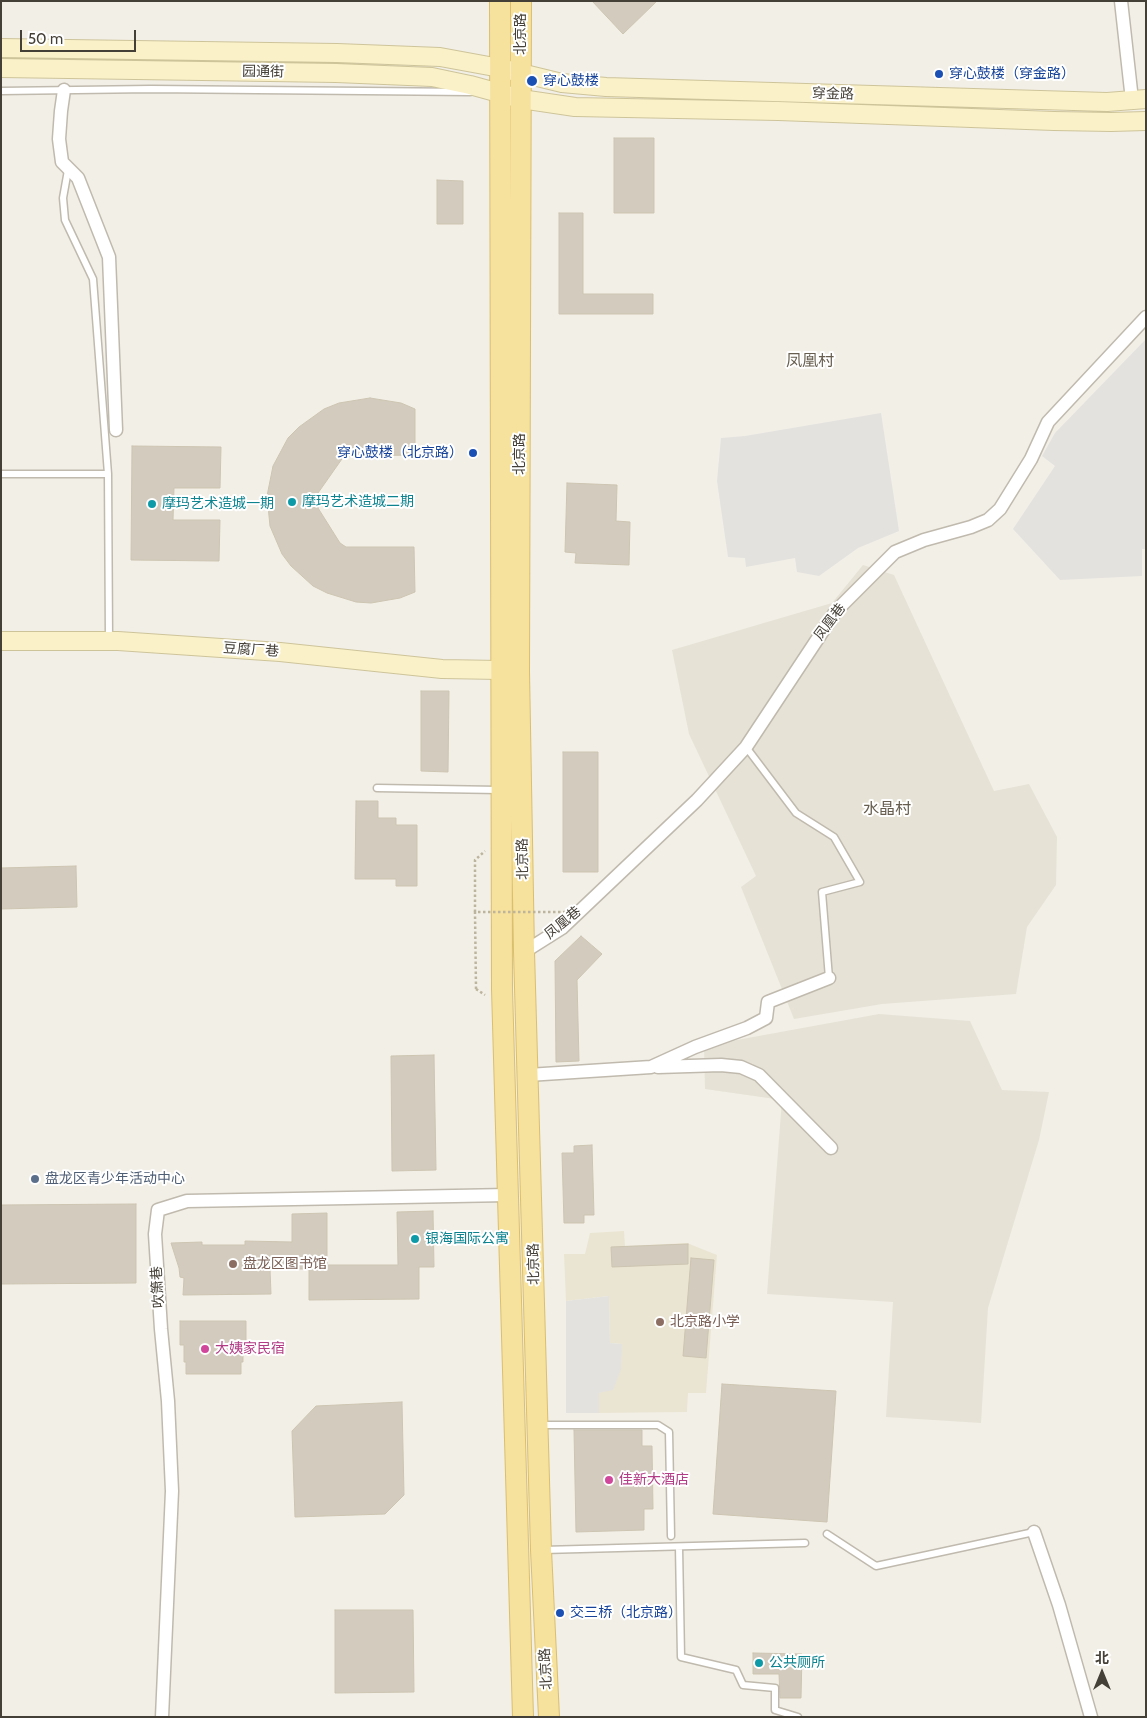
<!DOCTYPE html>
<meta charset="utf-8">
<style>
body{margin:0}
#map{position:relative;width:1147px;height:1718px;overflow:hidden;background:#f2efe7;font-family:Cabin,"Noto Sans SC",sans-serif}
canvas{display:block}
.frame{position:absolute;inset:0;border:2px solid #454037;pointer-events:none}
.north{position:absolute;left:1077px;top:1648px;width:50px;height:50px;-webkit-text-stroke:4px #fff;paint-order:stroke;rotate:0deg;font-size:14px;font-weight:700;line-height:20px;text-align:center;color:#454037}
.north::after{content:'';display:block;margin:auto;width:18px;height:22px;background:#454037;clip-path:polygon(50% 0,100% 100%,50% 72%,0 100%)}
.scale{position:absolute;left:20px;top:30px;width:116px;height:22px;box-sizing:border-box;border:2px solid #454037;border-top:0;padding-left:6px;font-size:15px;line-height:18px;white-space:nowrap;color:#454037;-webkit-text-stroke:4px #fff;paint-order:stroke}
</style>
<div id="map">
<canvas width="1147" height="1718"></canvas>
<div class="frame"></div>
<div class="north">北</div>
<div class="scale">50 m</div>
</div>
<script>
const ctx = document.querySelector('canvas').getContext('2d');
ctx.lineJoin = 'round';
function fillPath(path, color) { ctx.fillStyle = color; ctx.fill(path, 'evenodd'); }
const shape = rows => new Path2D(rows.map(r => 'M' + r).join(''));
function strokePath(path, color, width, dash) { ctx.strokeStyle = color; ctx.lineWidth = width; ctx.lineCap = dash ? 'butt' : 'round'; ctx.setLineDash(dash || []); ctx.stroke(path); }
function write(font, color, halo, rows, align = 'center') {
  ctx.font = font + ' Cabin,"Noto Sans SC",sans-serif'; ctx.lineWidth = 4; ctx.setLineDash([]); ctx.textBaseline = 'middle'; ctx.strokeStyle = halo; ctx.fillStyle = color; for (const [text, x, y, turn = 0] of rows) {
    ctx.save(); ctx.translate(x, y); ctx.rotate((+turn || 0) * Math.PI / 180); ctx.textAlign = isNaN(turn) ? turn : align; if (halo) ctx.strokeText(text, 0, 0); ctx.fillText(text, 0, 0); ctx.restore();
  }
}
fillPath(shape([
 [863,565,894,575,994,791,1029,784,1057,837,1056,885,1027,927,1016,994,882,1004,794,1019,741,887,756,876,689,734,672,650,832,603],
 [879,1014,970,1021,1002,1090,1049,1092,1039,1140,988,1308,981,1423,886,1417,893,1302,767,1294,782,1100,705,1089,704,1046]
]), '#e6e2d6');
fillPath(shape([
 [624,1231,625,1246,687,1243,717,1255,706,1393,688,1393,687,1412,599,1413,599,1393,622,1344,610,1343,609,1296,566,1301,564,1254,585,1254,590,1233]
]), '#eae5d2');
fillPath(shape([
 [1146,339,1146,549,1142,549,1142,576,1060,580,1013,529,1055,466,1042,456,1055,433],
 [881,413,899,531,858,548,819,576,797,572,795,558,746,567,745,558,728,557,717,481,721,438,745,436],
 [609,1296,610,1343,622,1344,621,1369,613,1390,599,1393,599,1413,566,1413,566,1301]
]), '#e4e2df');
const building = shape([
 [592,1,657,1,623,34,592,1],
 [614,138,654,138,654,213,614,213,614,138],
 [437,180,463,181,463,224,437,224,437,180],
 [559,213,583,213,583,294,653,294,653,314,559,314,559,213],
 [370,398,401,403,415,409,415,455,344,456,318,493,318,508,340,543,346,547,414,547,415,592,400,598,371,603,356,602,327,593,313,586,291,566,282,554,270,526,267,496,273,466,288,438,299,427,324,409,339,403,370,398],
 [132,446,221,447,220,488,174,488,173,520,220,520,219,561,131,560,132,446],
 [567,483,617,485,616,521,630,522,629,565,575,563,576,553,565,552,567,483],
 [421,691,449,691,448,772,421,771,421,691],
 [563,752,598,752,598,872,563,872,563,752],
 [356,801,378,801,378,818,396,818,396,825,417,825,417,886,396,886,396,879,355,879,356,801],
 [76,866,77,907,1,909,1,868,76,866],
 [581,936,602,954,577,980,579,1061,556,1062,555,961,581,936],
 [434,1055,436,1170,392,1171,391,1056,434,1055],
 [592,1145,594,1215,584,1215,584,1223,564,1223,562,1153,574,1153,574,1146,592,1145],
 [136,1204,136,1283,1,1284,1,1205,136,1204],
 [433,1211,434,1267,419,1267,419,1299,309,1300,309,1269,270,1269,271,1294,183,1295,184,1278,180,1277,179,1268,171,1243,202,1242,202,1245,245,1245,245,1241,292,1242,292,1214,327,1213,327,1265,398,1265,397,1212,433,1211],
 [688,1244,688,1264,612,1267,611,1247,688,1244],
 [691,1258,714,1260,706,1358,683,1356,691,1258],
 [180,1321,246,1321,246,1345,243,1345,243,1362,241,1362,241,1374,186,1374,186,1362,184,1362,184,1345,180,1345,180,1321],
 [722,1384,836,1391,827,1522,713,1514,722,1384],
 [402,1402,404,1495,385,1514,295,1517,292,1431,316,1406,402,1402],
 [574,1430,642,1430,642,1446,652,1446,653,1509,644,1509,644,1530,576,1532,574,1430],
 [335,1610,413,1610,414,1692,335,1693,335,1610],
 [753,1653,802,1654,801,1698,780,1698,779,1674,753,1674,753,1653]
]);
fillPath(building, '#d3ccbe');
strokePath(building, '#cdc4b1', 1);
const lane = shape([
 [1,91,151,89,470,92],
 [68,170,63,198,65,220,93,279,108,474,109,640],
 [1,474,108,474],
 [746,747,796,813,834,837,860,882,822,892,829,978],
 [377,788,499,790],
 [539,1425,658,1425,669,1432,671,1536],
 [827,1534,876,1566,1034,1532],
 [679,1547,681,1657,736,1670,743,1685,775,1688,775,1710,798,1717],
 [543,1550,805,1543]
]);
const street = shape([
 [1121,1,1132,100],
 [64,90,61,111,59,139,62,162,78,178,109,257,116,430],
 [524,952,562,928,697,800,746,747,836,611,895,552,924,540,971,527,988,520,1000,509,1031,459,1048,422,1146,317],
 [658,1067,721,1065,741,1067,759,1075,831,1148],
 [528,1075,651,1067,695,1047,747,1028,766,1018,768,1002,829,978],
 [1034,1532,1059,1605,1091,1717],
 [162,1717,172,1491,168,1401,161,1329,155,1234,158,1210,187,1201,508,1195]
]);
const secondary = shape([
 [1,48,337,53,440,57,500,68,562,83,606,87,1107,102,1146,99],
 [1,68,336,73,432,77,470,85,521,99,575,107,778,111,1054,121,1111,122,1146,121],
 [1,641,118,641,280,652,442,669,500,670]
]);
const primary = shape([
 [500,1,502,989,523,1717],
 [521,1,519,671,524,952,541,1550,549,1717]
]);
strokePath(lane, '#c0baae', 9);
strokePath(street, '#c0baae', 15);
strokePath(secondary, '#cec49a', 20);
strokePath(primary, '#dabf6e', 22);
strokePath(shape([
 [475,912,475,860,485,851],
 [476,989,485,995]
]), '#bdb49d', 2.5, [2.5, 2.5]);
strokePath(lane, '#fff', 6);
strokePath(street, '#fff', 12);
strokePath(secondary, '#faf1c9', 18);
strokePath(primary, '#f6e19d', 20);
strokePath(shape([
 [476,989,475,912,566,912]
]), '#bdb49d', 2.5, [2.5, 2.5]);
for (const [x, y, r, color] of [
 [939,74,5,"#1a4fb4"],
 [532,81,6,"#1a4fb4"],
 [473,453,5,"#1a4fb4"],
 [292,502,5,"#0f9aa8"],
 [152,504,5,"#0f9aa8"],
 [35,1179,5,"#5c6f8a"],
 [415,1239,5,"#0f9aa8"],
 [233,1264,5,"#8d6e63"],
 [660,1322,5,"#8d6e63"],
 [205,1349,5,"#d1479c"],
 [609,1480,5,"#d1479c"],
 [560,1613,5,"#1a4fb4"],
 [759,1663,5,"#0f9aa8"]
]) { const dot = new Path2D(); dot.arc(x, y, r, 0, 2 * Math.PI); ctx.fillStyle = color; ctx.fill(dot); strokePath(dot, '#fff', 2); }
write('14px', '#454037', '#fff', [
 ["北京路",521,34,-90],
 ["园通街",263,72,1],
 ["穿金路",833,94,2],
 ["北京路",520,454,-90],
 ["凤凰巷",830,622,-53],
 ["豆腐厂巷",251,650,4],
 ["北京路",523,859,-91],
 ["凤凰巷",563,923,-39],
 ["北京路",534,1264,-91],
 ["吹箫巷",158,1287,-94],
 ["北京路",546,1669,-93]
]);
write('14px', '#164399', '#fff', [
 ["穿心鼓楼（穿金路）",949,74],
 ["穿心鼓楼",543,81],
 ["穿心鼓楼（北京路）",463,453,"right"],
 ["交三桥（北京路）",570,1613]
], 'left');
write('14px', '#0d838f', '#fff', [
 ["摩玛艺术造城二期",302,502],
 ["摩玛艺术造城一期",162,504],
 ["银海国际公寓",425,1239],
 ["公共厕所",769,1663]
], 'left');
write('14px', '#4e5e75', '#fff', [
 ["盘龙区青少年活动中心",45,1179]
], 'left');
write('14px', '#785e54', '#fff', [
 ["盘龙区图书馆",243,1264],
 ["北京路小学",670,1322]
], 'left');
write('14px', '#b23c85', '#fff', [
 ["大姨家民宿",215,1349],
 ["佳新大酒店",619,1480]
], 'left');
write('16px', '#675e4f', '#fff', [
 ["凤凰村",810,361],
 ["水晶村",887,809]
]);
</script>
